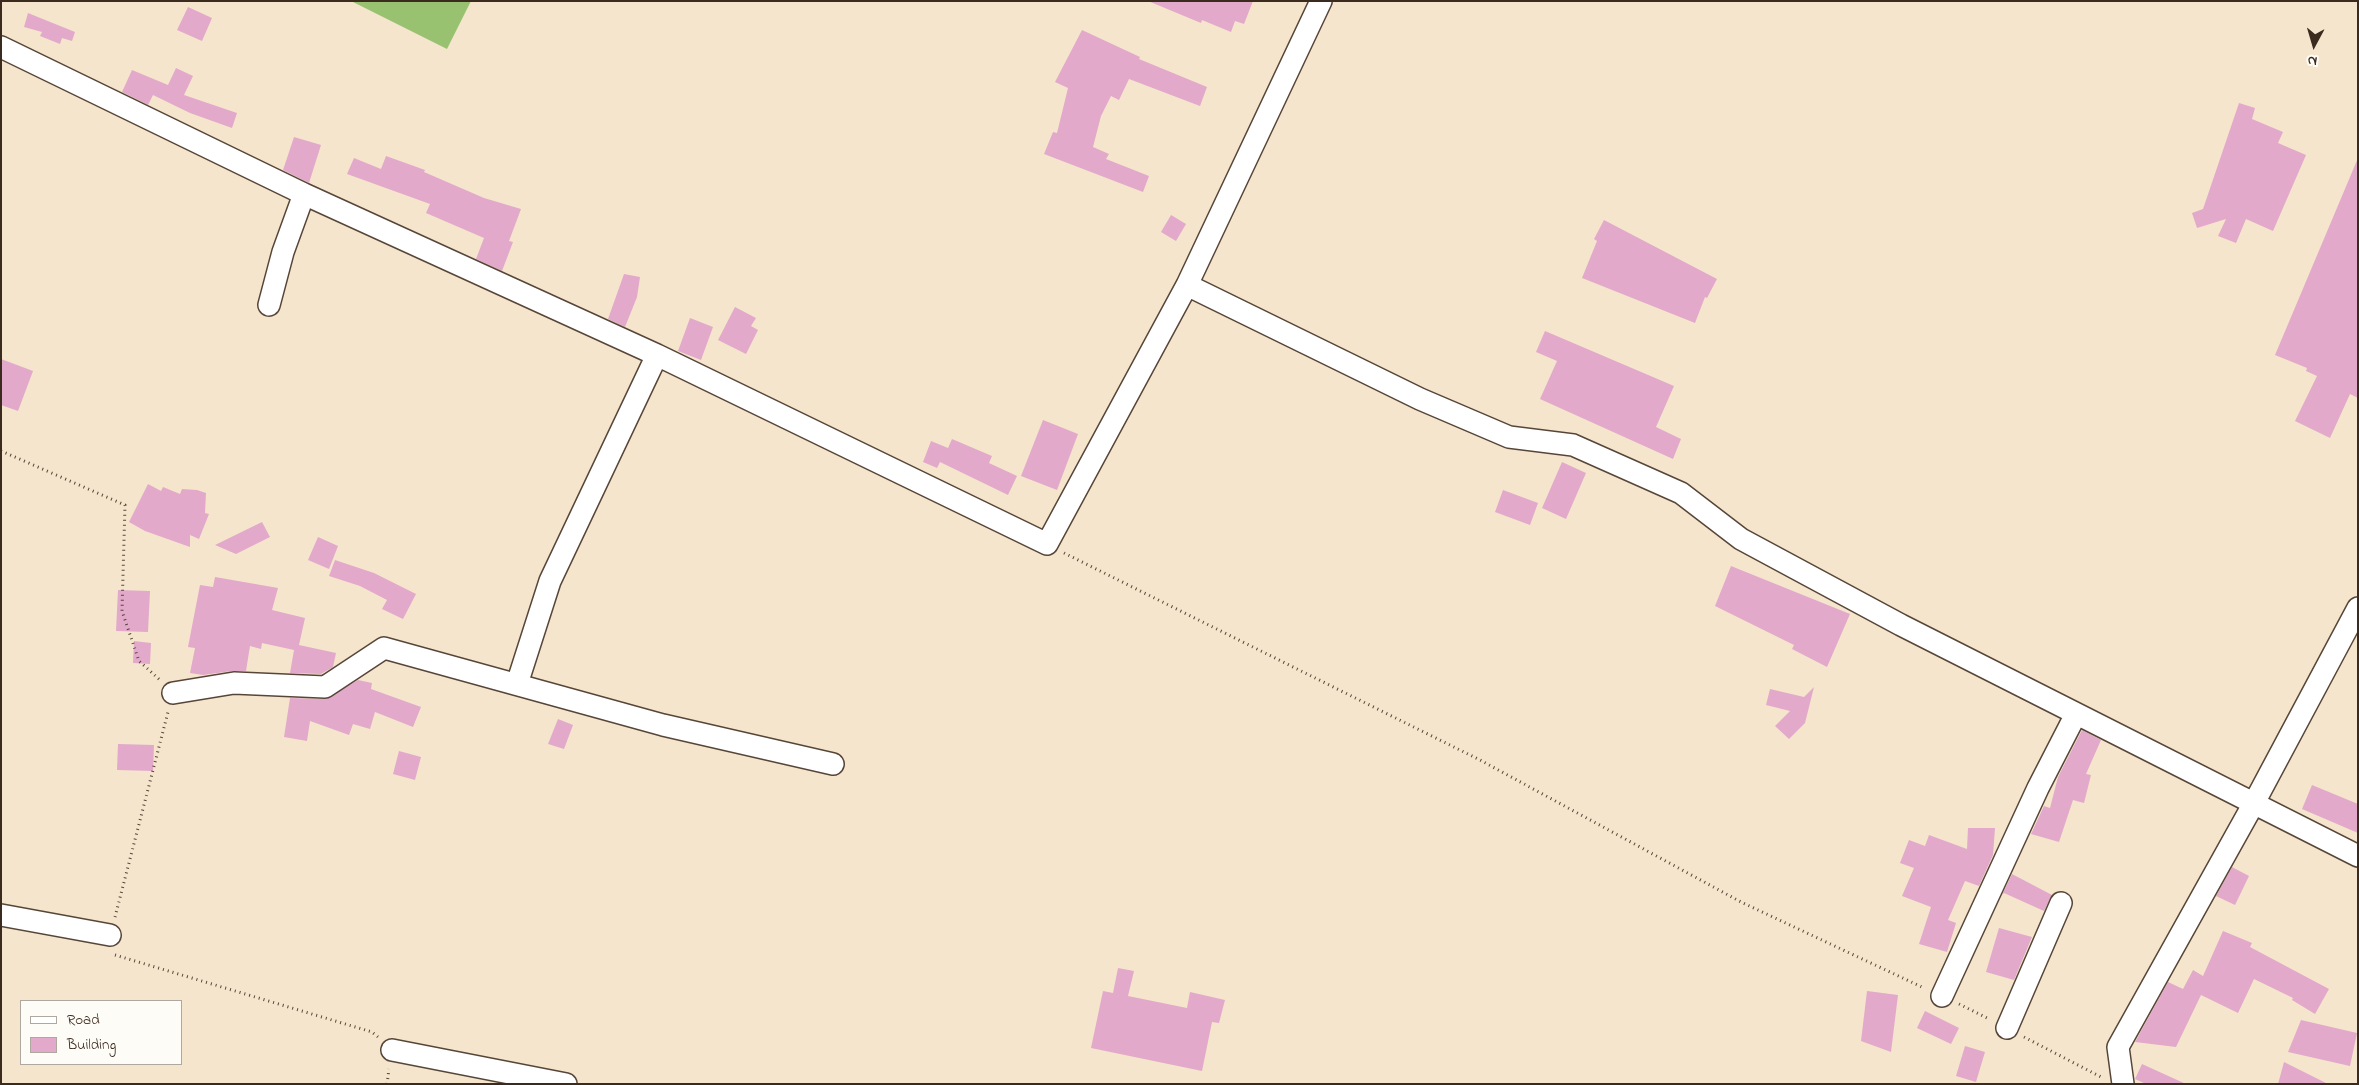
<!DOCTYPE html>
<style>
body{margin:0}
#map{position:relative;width:2359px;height:1085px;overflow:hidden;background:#f5e5cd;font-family:"Indie Flower",sans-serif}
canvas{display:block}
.frame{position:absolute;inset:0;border:2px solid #3b2a1e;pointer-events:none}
.legend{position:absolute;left:20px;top:1000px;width:162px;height:65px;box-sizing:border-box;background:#fdfcf7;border:1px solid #afa8a0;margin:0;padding:6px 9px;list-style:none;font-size:15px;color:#3b2a1e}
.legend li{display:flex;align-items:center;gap:10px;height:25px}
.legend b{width:25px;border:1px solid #afa8a0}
.north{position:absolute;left:2289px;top:20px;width:50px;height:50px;-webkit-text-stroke:4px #fdfcf7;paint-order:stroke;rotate:186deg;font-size:14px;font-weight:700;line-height:20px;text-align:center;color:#3b2a1e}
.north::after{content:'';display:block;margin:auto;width:18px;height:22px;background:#3b2a1e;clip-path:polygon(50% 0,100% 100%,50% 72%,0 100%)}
</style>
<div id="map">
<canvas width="2359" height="1085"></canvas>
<div class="frame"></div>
<ul class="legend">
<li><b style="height:6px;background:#fff"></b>Road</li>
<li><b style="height:14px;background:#e2a9cb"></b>Building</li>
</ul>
<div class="north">N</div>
</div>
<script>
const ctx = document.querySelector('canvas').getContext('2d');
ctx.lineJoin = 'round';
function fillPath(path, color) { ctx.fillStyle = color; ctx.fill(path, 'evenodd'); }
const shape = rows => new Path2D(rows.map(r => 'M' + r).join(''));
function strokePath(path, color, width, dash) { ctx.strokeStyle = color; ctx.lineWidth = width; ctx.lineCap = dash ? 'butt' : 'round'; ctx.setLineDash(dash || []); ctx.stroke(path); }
fillPath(shape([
 [351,1,471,1,447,49]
]), '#98c26f');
fillPath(shape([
 [1148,1,1253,1,1244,24,1235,21,1231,32,1202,20,1201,23],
 [188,7,212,18,202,41,177,30],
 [28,13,75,32,72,41,62,38,60,44,40,36,42,32,24,27],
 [1082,30,1140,57,1139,59,1207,87,1200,106,1129,79,1119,100,1111,96,1101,116,1093,147,1109,154,1106,159,1149,176,1143,192,1044,154,1053,132,1057,133,1068,88,1055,82],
 [176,68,193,76,184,95,237,113,232,128,190,113,153,95,148,105,122,92,132,70,168,85],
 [2239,103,2255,108,2252,119,2283,132,2278,143,2306,155,2273,231,2246,219,2236,243,2218,236,2226,219,2197,228,2192,213,2203,209],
 [294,137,321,145,309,183,283,170],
 [386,156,425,170,424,172,484,198,521,209,509,241,513,242,502,271,476,259,484,238,426,213,430,204,347,174,354,158,381,169],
 [2358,158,2358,398,2350,394,2330,438,2295,421,2317,376,2306,371,2307,368,2275,355],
 [1171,215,1186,224,1176,241,1161,232],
 [1604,220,1717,279,1707,298,1705,297,1695,323,1582,278,1597,241,1594,239],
 [624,274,640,277,637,297,625,327,608,319],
 [735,307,756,318,751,326,758,330,746,354,718,340],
 [690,318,713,327,701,360,678,351],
 [1545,331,1674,386,1656,427,1681,439,1673,459,1540,399,1557,361,1536,352],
 [1,359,33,371,18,411,1,405],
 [1043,420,1078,434,1057,490,1021,476],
 [952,439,992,456,989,463,1017,476,1008,495,940,462,937,468,923,462,931,441,948,448],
 [1562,462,1586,473,1566,519,1542,508],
 [148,484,161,491,163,487,180,494,182,489,197,490,206,493,205,513,209,514,199,539,190,535,190,547,145,531,129,522],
 [1503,490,1538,503,1530,525,1495,512],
 [262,522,270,537,236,554,215,545],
 [318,537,338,546,329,569,308,560],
 [335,560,374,573,416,594,403,619,382,609,387,600,360,586,329,576],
 [1731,566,1850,614,1827,667,1792,649,1794,645,1715,606],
 [215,577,278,588,272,610,305,618,299,645,336,653,333,667,321,674,290,673,294,650,262,643,261,649,250,646,246,671,232,671,203,675,190,673,195,648,188,647,200,585,213,587],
 [118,590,150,591,148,632,116,631],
 [134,641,151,643,150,664,133,663],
 [358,680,372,683,371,689,421,707,413,727,375,712,370,729,353,724,349,735,310,721,307,741,284,737,290,698,325,699],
 [1814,687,1805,723,1789,739,1775,726,1790,711,1766,705,1770,689,1804,697],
 [558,719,573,725,564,749,548,744],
 [2082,730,2101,740,2086,774,2091,775,2084,803,2073,800,2059,842,2031,834,2044,806,2050,808,2058,777],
 [118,744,154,745,153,771,117,770],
 [399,751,421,757,415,780,393,774],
 [2312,785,2358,804,2358,833,2302,809],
 [1968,828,1995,828,1993,855,1979,886,1965,881,1948,920,1956,923,1947,952,1919,944,1931,907,1902,896,1914,868,1900,863,1909,840,1925,846,1929,835,1967,849],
 [2232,867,2249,876,2235,905,2216,896],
 [2012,874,2052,895,2044,911,2004,893,2002,895],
 [1999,928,2032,937,2014,980,1986,972],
 [2223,931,2252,943,2250,947,2329,989,2315,1014,2292,1000,2293,998,2254,979,2238,1013,2201,995,2176,1047,2135,1042,2168,982,2183,989,2193,970,2203,976],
 [1118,968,1134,971,1128,996,1187,1008,1190,992,1225,1000,1219,1023,1212,1022,1202,1071,1091,1048,1103,991,1113,993],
 [1867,991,1898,995,1891,1052,1861,1041],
 [1925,1011,1959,1028,1951,1044,1917,1028],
 [2301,1020,2357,1033,2350,1066,2288,1052],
 [1965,1046,1985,1052,1976,1082,1956,1076],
 [2284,1062,2328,1084,2278,1084],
 [2142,1064,2186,1084,2146,1084,2135,1079]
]), '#e2a9cb');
const minor = shape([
 [1,47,304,194,657,355,1047,544,1187,285,1321,1],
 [1187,285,1420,399,1509,437,1573,445,1681,493,1741,539,1901,625,2358,856],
 [269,305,283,252,304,194],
 [517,684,550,581,657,355],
 [173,693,234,683,325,687,384,648,663,725,833,764],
 [1,915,110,935],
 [1942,996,2038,788,2076,714],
 [2007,1028,2061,903],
 [392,1050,566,1084],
 [2123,1084,2118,1047,2254,803,2358,608]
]);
strokePath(minor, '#574638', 24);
strokePath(shape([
 [1,451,125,505,122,611,139,661,160,680],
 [1064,553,1480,760,1741,902,1924,988],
 [115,917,168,712],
 [115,955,372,1032,378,1037],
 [1959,1004,1989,1019],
 [2024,1037,2103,1078],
 [387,1084,389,1069]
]), '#574638', 3, [1, 4]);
strokePath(minor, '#fff', 21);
</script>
